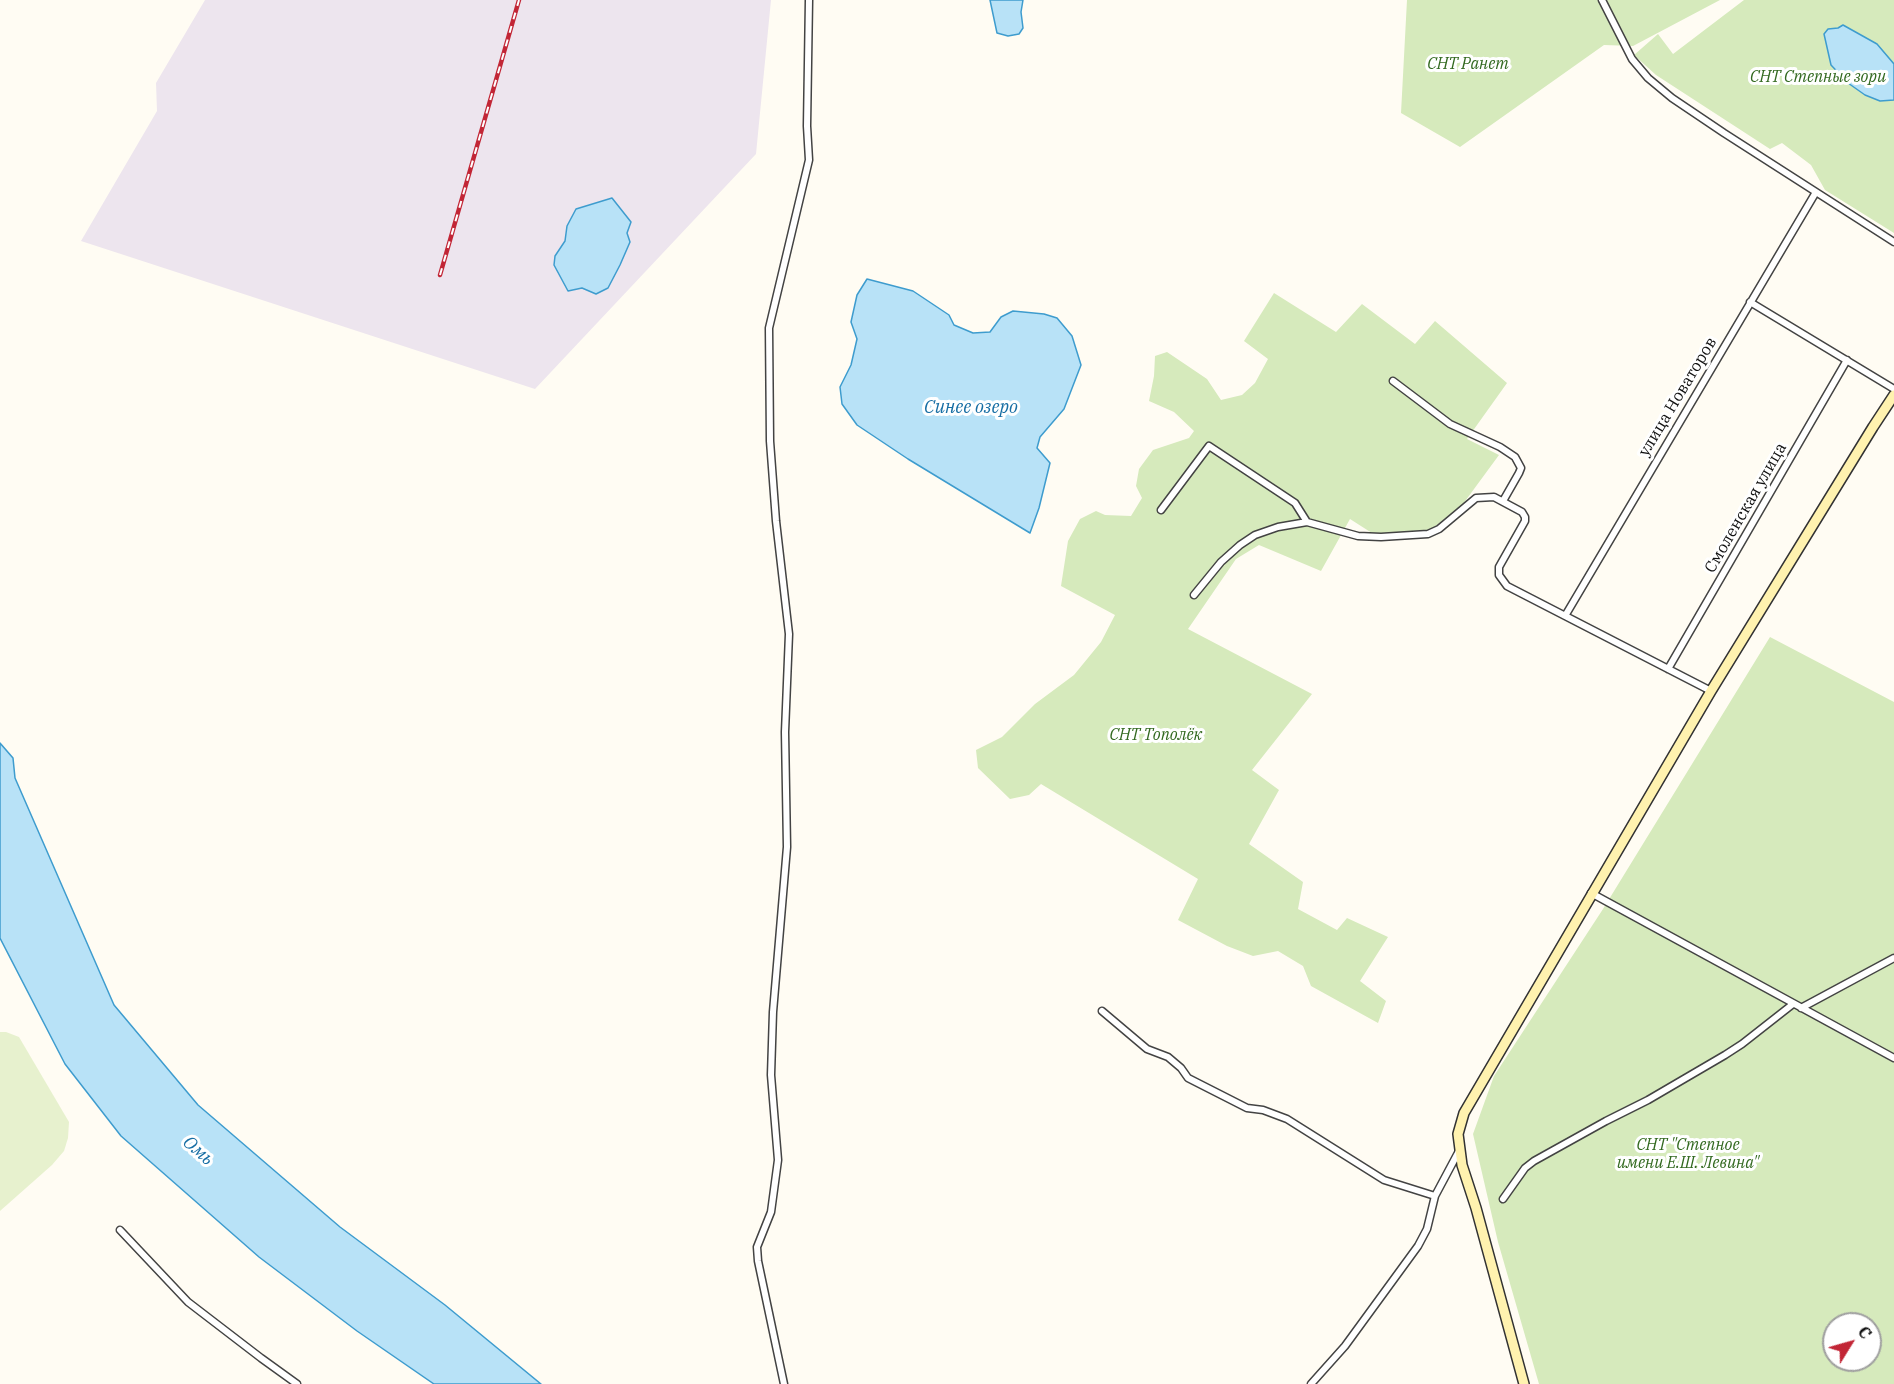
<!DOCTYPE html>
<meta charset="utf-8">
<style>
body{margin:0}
#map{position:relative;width:1894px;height:1384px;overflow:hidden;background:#fffcf3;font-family:"IBM Plex Serif",serif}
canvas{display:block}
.north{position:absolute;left:1822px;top:1312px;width:60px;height:60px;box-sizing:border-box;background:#fff;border:2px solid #9f9f9f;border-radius:50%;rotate:53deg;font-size:16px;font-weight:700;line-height:24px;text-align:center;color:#101010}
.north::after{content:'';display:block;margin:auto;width:21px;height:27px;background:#c22636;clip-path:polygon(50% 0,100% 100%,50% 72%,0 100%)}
</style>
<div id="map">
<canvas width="1894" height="1384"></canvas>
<div class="north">С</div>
</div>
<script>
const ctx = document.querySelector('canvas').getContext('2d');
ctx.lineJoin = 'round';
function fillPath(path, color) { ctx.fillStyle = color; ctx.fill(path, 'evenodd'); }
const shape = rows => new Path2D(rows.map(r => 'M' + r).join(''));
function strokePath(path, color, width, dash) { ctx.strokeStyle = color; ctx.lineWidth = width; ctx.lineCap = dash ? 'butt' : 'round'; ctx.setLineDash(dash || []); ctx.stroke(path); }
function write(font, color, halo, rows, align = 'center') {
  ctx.font = font + ' "IBM Plex Serif",serif'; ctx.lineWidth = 6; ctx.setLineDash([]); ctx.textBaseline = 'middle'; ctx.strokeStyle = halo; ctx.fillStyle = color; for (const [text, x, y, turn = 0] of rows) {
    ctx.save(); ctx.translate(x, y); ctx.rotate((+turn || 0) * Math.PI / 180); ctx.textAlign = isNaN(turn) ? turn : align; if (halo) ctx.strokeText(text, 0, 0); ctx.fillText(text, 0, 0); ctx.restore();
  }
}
fillPath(shape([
 [205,0,771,0,756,154,535,389,81,241,157,111,156,83]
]), '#ede5ee');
fillPath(shape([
 [1407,0,1720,0,1633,46,1604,45,1460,147,1401,113],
 [1744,0,1894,0,1894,233,1825,190,1811,165,1782,143,1770,149,1656,75,1634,55,1658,34,1673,54],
 [1274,293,1336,332,1362,304,1415,344,1435,321,1507,383,1467,439,1499,455,1463,504,1427,533,1375,535,1350,519,1321,571,1259,545,1236,559,1188,629,1312,694,1252,770,1279,790,1249,844,1303,882,1298,909,1337,930,1347,918,1388,937,1360,981,1386,1001,1378,1023,1311,986,1303,966,1278,951,1253,956,1227,946,1178,920,1198,879,1041,784,1029,795,1010,799,978,768,976,750,1002,737,1035,704,1074,675,1101,642,1115,615,1061,586,1068,541,1080,519,1096,511,1105,515,1131,516,1142,498,1136,486,1139,469,1153,450,1189,438,1194,431,1174,412,1149,401,1154,376,1155,356,1167,352,1207,379,1221,400,1242,395,1255,383,1268,359,1244,341],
 [1770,637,1894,702,1894,1384,1539,1384,1498,1242,1473,1134,1494,1076,1603,909],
 [1834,1324,1870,1324,1870,1360,1834,1360]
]), '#d6eabc');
fillPath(shape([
 [0,1032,6,1032,19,1037,69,1122,68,1138,64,1151,52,1165,0,1211]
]), '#e7f1ce');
const water = shape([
 [990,0,1023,0,1021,12,1023,28,1019,34,1008,36,997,33,990,0],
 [1843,25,1877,44,1894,64,1894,100,1880,101,1865,95,1848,83,1831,65,1824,34,1828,29,1838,28,1843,25],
 [612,198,631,222,627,233,630,242,620,265,608,288,596,294,582,288,568,291,554,265,555,256,565,241,567,226,576,209,612,198],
 [867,279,913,291,949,315,954,325,973,333,990,332,1001,317,1013,311,1044,314,1057,318,1072,336,1081,365,1064,409,1040,437,1037,448,1050,463,1039,508,1030,533,908,459,857,425,842,404,840,387,851,365,857,339,851,322,857,295,867,279],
 [0,743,13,758,15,778,114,1005,198,1105,340,1227,445,1305,541,1384,434,1384,357,1331,259,1257,121,1136,65,1064,0,938,0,743]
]);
fillPath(water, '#b8e2f7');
strokePath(water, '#3e9cce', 1.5);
const street = shape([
 [1602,0,1632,59,1648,78,1672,98,1724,133,1894,242],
 [1750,302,1894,389],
 [1393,381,1450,424,1500,447,1515,457,1521,468,1519,473,1503,501],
 [1161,510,1209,446,1295,503,1307,522],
 [1194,595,1221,562,1240,545,1255,535,1278,527,1307,522,1358,536,1381,537,1428,534,1439,529,1476,498,1494,497,1522,512,1525,517,1525,521,1499,567,1499,575,1507,586,1711,691],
 [1565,616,1816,192],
 [1668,669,1847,360],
 [1591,893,1894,1058],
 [1801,1008,1894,958],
 [1102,1011,1147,1049,1168,1057,1181,1068,1188,1078,1247,1108,1263,1110,1287,1119,1384,1180,1435,1196],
 [1503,1199,1525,1168,1534,1161,1606,1121,1648,1100,1725,1055,1742,1044,1793,1004],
 [120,1230,188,1302,261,1358,297,1384],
 [784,1384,758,1261,757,1247,771,1212,778,1160,771,1075,773,1012,787,847,785,732,789,634,776,521,770,441,769,328,809,160,807,126,809,0],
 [1311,1384,1345,1346,1418,1246,1427,1229,1435,1196,1459,1151]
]);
const secondary = shape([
 [1524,1384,1476,1208,1462,1165,1458,1134,1464,1113,1711,691,1873,427,1894,395]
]);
strokePath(street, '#434343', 9);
strokePath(secondary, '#323232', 12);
strokePath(street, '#fff', 6);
strokePath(secondary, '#fff2af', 9);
const rail = shape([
 [440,275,519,0]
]);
strokePath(rail, '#c22636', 4.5);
strokePath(rail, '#fff', 2, [7]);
write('italic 16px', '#32691f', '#fff', [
 ["СНТ Ранет",1468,64],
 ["СНТ Степные зори",1818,77],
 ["СНТ Тополёк",1156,735],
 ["СНТ \"Степное",1688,1145],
 ["имени Е.Ш. Левина\"",1688,1163]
]);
write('16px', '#101010', '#fff', [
 ["улица Новаторов",1678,397,-59],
 ["Смоленская улица",1746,508,-60]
]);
write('italic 18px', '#176ea4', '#fff', [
 ["Синее озеро",971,408],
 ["Омь",198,1151,41]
]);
</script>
